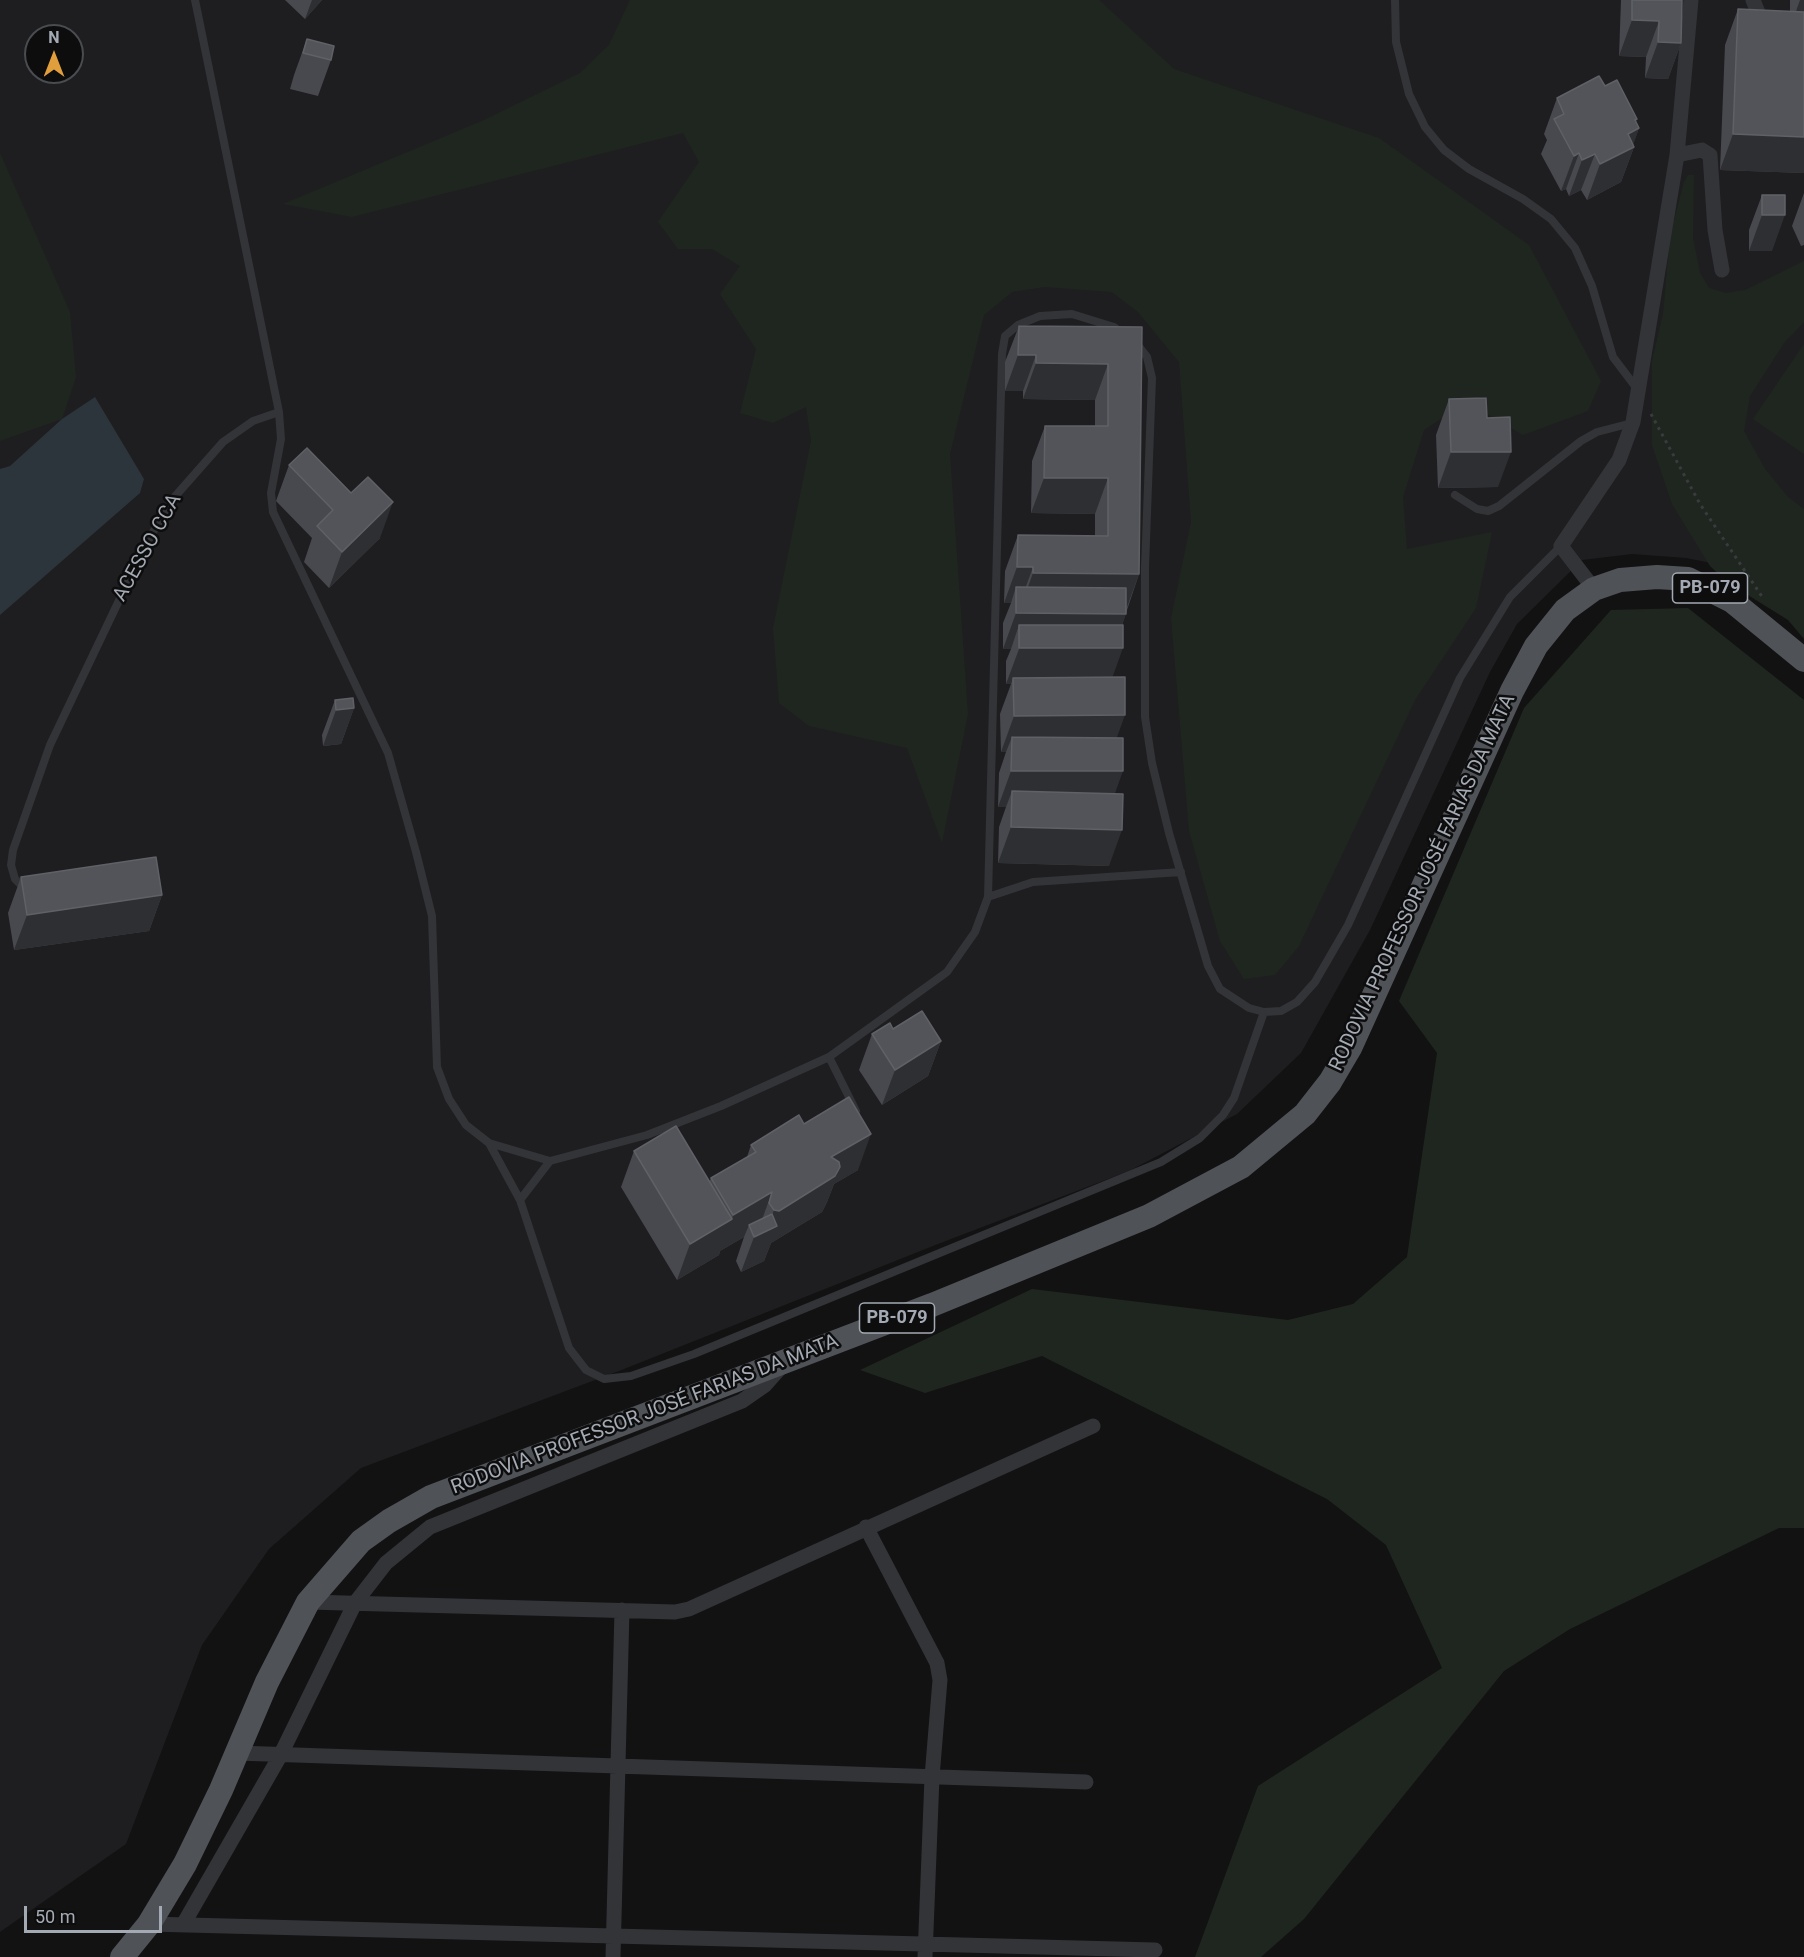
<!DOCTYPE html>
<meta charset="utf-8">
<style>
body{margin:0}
#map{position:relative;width:1804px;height:1957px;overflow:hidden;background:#121213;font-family:Roboto,sans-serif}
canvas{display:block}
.north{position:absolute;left:24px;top:24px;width:60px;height:60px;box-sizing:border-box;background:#0d0d0e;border:2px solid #494c50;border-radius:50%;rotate:0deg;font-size:16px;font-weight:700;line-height:24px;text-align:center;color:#a4aab3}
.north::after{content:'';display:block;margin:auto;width:21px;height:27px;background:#e19e3c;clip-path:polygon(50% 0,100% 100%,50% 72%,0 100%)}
.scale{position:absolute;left:24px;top:1906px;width:138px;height:27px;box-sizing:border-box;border:3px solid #a4aab3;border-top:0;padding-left:8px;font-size:18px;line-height:21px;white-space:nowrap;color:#a4aab3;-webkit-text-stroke:4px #0d0d0e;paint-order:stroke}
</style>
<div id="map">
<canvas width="1804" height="1957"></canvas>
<div class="north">N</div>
<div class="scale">50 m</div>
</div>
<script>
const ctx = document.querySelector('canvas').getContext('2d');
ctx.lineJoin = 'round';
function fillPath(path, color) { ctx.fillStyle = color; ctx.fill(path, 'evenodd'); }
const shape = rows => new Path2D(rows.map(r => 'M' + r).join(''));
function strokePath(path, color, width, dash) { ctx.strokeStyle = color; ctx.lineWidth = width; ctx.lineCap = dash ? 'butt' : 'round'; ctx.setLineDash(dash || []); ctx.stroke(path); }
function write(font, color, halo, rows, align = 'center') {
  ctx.font = font + ' Roboto,sans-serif'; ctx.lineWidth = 5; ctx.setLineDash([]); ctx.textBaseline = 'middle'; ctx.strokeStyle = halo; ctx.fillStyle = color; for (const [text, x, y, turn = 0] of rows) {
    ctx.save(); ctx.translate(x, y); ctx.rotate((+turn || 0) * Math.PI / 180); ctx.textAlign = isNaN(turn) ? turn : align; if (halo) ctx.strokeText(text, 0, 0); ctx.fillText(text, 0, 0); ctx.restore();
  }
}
fillPath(shape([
 [0,0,1804,0,1804,614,1752,571,1686,558,1632,554,1582,560,1517,624,1490,672,1370,930,1301,1053,1237,1114,1129,1171,938,1244,619,1371,361,1468,269,1549,202,1645,126,1844,0,1932],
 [36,36,72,36,72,72,36,72]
]), '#1e1e20');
fillPath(shape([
 [630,0,1099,0,1174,69,1379,138,1529,245,1601,381,1588,411,1523,435,1466,402,1424,430,1403,497,1407,549,1492,532,1476,608,1415,700,1299,946,1275,975,1244,979,1220,941,1189,831,1171,618,1191,522,1179,362,1138,312,1112,292,1045,287,1012,292,984,315,950,454,968,714,942,843,907,748,809,726,779,703,773,628,811,441,806,407,773,423,740,413,756,349,720,294,740,266,712,249,678,249,658,222,699,162,683,133,352,217,283,204,484,120,580,73,609,45],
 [0,153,70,312,76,377,62,419,0,441],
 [1688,175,1694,175,1693,238,1700,273,1709,288,1726,293,1745,290,1804,261,1804,322,1784,343,1750,396,1744,431,1765,469,1788,497,1804,509,1804,639,1788,620,1727,582,1710,566,1672,504,1652,445,1652,360,1663,314,1670,235,1684,182],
 [1804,344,1804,454,1753,419],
 [1688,608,1804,700,1804,1528,1779,1528,1570,1629,1504,1671,1304,1919,1261,1957,1195,1957,1258,1786,1442,1668,1386,1545,1327,1499,1042,1356,925,1393,860,1370,1032,1289,1288,1320,1353,1304,1407,1257,1437,1053,1399,1001,1524,708,1611,610]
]), '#1f261f');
fillPath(shape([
 [95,397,144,479,140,493,0,615,0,469,10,466,62,419]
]), '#2c353b');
strokePath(shape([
 [1651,414,1700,504,1763,598]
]), '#393b3f', 3, [3, 4.5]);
strokePath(shape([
 [1395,0,1396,42,1409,94,1425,127,1444,150,1469,169,1523,199,1551,219,1575,248,1592,286,1613,357,1638,390],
 [1137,344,1147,357,1152,378,1145,567,1145,717,1152,763,1169,833,1208,966,1220,989,1249,1008,1264,1012,1281,1011,1297,1002,1315,982,1348,925,1460,678,1510,597,1561,546],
 [279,412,281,439,271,493,273,512,388,753,416,852,432,916,437,1067,449,1099,466,1125,489,1143,520,1200,569,1348,586,1370,604,1379,631,1376,694,1354,1161,1162,1200,1138,1223,1115,1234,1098,1264,1012],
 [1455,495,1477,509,1488,511,1499,506,1581,441,1597,432,1632,423],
 [25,889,15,879,11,865,13,850,50,745,145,546,171,501,223,442,253,421,279,412,195,0],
 [988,897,1002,354,1005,336,1018,325,1040,316,1072,314,1114,327,1122,333],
 [856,1111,829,1057,947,972,975,932,988,897,1033,882,1181,872],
 [489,1143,550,1161],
 [520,1200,550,1161,647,1135,721,1106,829,1057]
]), '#333438', 8);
strokePath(shape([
 [1753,0,1761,20,1780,34,1804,40],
 [1677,155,1702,150,1710,155,1715,230,1722,270],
 [1594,589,1561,546,1619,460,1633,422,1677,155,1691,0],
 [866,1527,937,1663,940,1680,932,1777,925,1957],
 [308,1602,675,1612,689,1609,1093,1426],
 [237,1753,1086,1782],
 [184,1923,280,1756,355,1603,386,1563,430,1527,742,1401,765,1385,781,1367],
 [149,1924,1155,1950],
 [613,1957,622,1610]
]), '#333438', 15);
strokePath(shape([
 [122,1957,149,1924,185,1864,221,1790,267,1682,308,1602,361,1541,389,1521,431,1497,932,1305,1149,1216,1241,1167,1305,1114,1330,1082,1350,1048,1512,691,1536,646,1565,610,1594,589,1620,580,1657,577,1688,579,1732,601,1804,660]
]), '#4f5257', 24);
fillPath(shape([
 [285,0,322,0,305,19],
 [1621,0,1682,0,1681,43,1668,79,1645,78,1646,57,1619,56],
 [1790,0,1804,0,1804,173,1720,170,1725,45,1738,9,1790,12],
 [307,39,331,60,318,96,290,89,294,75],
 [1605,86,1636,123,1639,128,1633,144,1634,147,1621,182,1587,200,1581,190,1569,196,1566,189,1561,191,1541,154,1547,140,1544,134,1557,98],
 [1804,193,1804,245,1801,246,1792,226],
 [1762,195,1772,251,1749,251,1749,230],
 [1019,326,1142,327,1139,574,1122,625,1112,677,1117,738,1115,794,1109,866,998,863,999,827,1006,807,998,807,999,773,1006,752,1001,752,1000,714,1011,684,1006,684,1006,661,1011,649,1003,649,1003,623,1011,603,1004,603,1005,571,1018,535,1095,536,1095,514,1031,513,1032,461,1045,426,1095,426,1095,400,1023,399,1023,391,1005,391,1005,362],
 [1449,399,1487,418,1498,487,1438,488,1436,435],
 [289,465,351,493,380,538,329,588,304,562,312,538,276,501],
 [335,700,354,708,341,744,323,746,322,735],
 [21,877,162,895,149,931,14,950,8,913],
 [893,1029,941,1041,928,1076,882,1105,859,1070,872,1034],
 [804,1124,858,1170,834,1184,827,1202,822,1212,771,1243,764,1261,741,1272,736,1261,744,1237,720,1251,719,1255,677,1280,621,1187,634,1151,709,1183,711,1178,747,1157,751,1145]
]), '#48494e');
fillPath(shape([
 [312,0,322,0,305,19],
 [1800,0,1804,0,1804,28,1790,28],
 [1632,20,1659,21,1646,57,1619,56],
 [1658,42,1681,43,1668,79,1645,78],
 [1637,119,1633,131,1639,128,1632,148,1634,147,1621,182,1587,200,1600,164,1628,134,1635,120],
 [1733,134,1804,137,1804,173,1720,170],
 [1579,153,1566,189,1561,191,1574,156],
 [1595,154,1581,190,1569,196,1582,160],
 [1762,215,1785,215,1772,251,1749,251],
 [1018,355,1036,355,1023,391,1005,391],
 [1036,363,1108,364,1095,400,1023,399],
 [1451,452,1511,452,1498,487,1438,488],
 [1044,478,1108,478,1095,514,1031,513],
 [393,502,380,538,329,588,342,552],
 [1017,567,1033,567,1020,603,1016,587,1011,603,1004,603],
 [1033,573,1139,574,1126,610,1020,609],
 [1016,613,1126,614,1113,648,1123,648,1110,684,1013,678,1011,684,1006,684,1019,649,1019,625,1011,649,1003,649],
 [354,708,341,744,323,746,336,710],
 [1125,715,1112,751,1012,737,1006,752,1001,752,1014,716],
 [1011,771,1123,771,1110,807,1012,791,1006,807,998,807],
 [1011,827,1122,830,1109,866,998,863],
 [162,895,149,931,14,950,27,915],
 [941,1041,928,1076,882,1105,895,1070],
 [871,1134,858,1170,834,1184,827,1202,822,1212,771,1243,764,1261,741,1272,754,1237,766,1231,774,1210,831,1157],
 [772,1192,759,1228,749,1225,744,1237,720,1251,719,1255,677,1280,690,1244,732,1220,733,1215]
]), '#2e2f32');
const building = shape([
 [1632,0,1682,0,1681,43,1658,42,1659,21,1632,20,1632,0],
 [1738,9,1804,12,1804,137,1733,134,1738,9],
 [307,39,334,46,331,60,303,53,307,39],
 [1599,76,1605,86,1617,80,1637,119,1635,120,1639,128,1628,134,1634,147,1600,164,1595,154,1582,160,1579,153,1574,156,1554,119,1564,114,1557,98,1599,76],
 [1762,195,1785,195,1785,215,1762,215,1762,195],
 [1019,326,1142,327,1139,574,1033,573,1033,567,1017,567,1018,535,1108,536,1108,478,1044,478,1045,426,1108,426,1108,364,1036,363,1036,355,1018,355,1019,326],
 [1486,398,1487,418,1510,417,1511,452,1451,452,1449,399,1486,398],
 [307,448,351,493,368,477,393,502,342,552,317,526,333,510,289,465,307,448],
 [1016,587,1126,588,1126,614,1016,613,1016,587],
 [1019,625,1123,625,1123,648,1019,648,1019,625],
 [1125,677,1125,715,1014,716,1013,678,1125,677],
 [353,698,354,708,336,710,335,700,353,698],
 [1012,737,1123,738,1123,771,1011,771,1012,737],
 [1012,791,1123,794,1122,830,1011,827,1012,791],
 [156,857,162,895,27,915,21,877,156,857],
 [922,1011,941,1041,895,1070,872,1034,890,1023,893,1029,922,1011],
 [849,1097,871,1134,831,1157,839,1162,840,1167,835,1176,779,1211,774,1210,769,1203,772,1192,733,1215,711,1178,756,1152,751,1145,799,1115,804,1124,849,1097],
 [676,1126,732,1219,690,1244,634,1151,676,1126],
 [772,1214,777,1226,754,1237,749,1225,772,1214]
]);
fillPath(building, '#525459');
strokePath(building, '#5f6167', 1.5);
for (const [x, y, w] of [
 [1710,588,75],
 [897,1318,75]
]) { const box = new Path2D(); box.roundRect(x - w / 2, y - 15, w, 30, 4.5); ctx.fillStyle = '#0d0d0e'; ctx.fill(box); strokePath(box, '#a4aab3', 1.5); }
write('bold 18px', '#a4aab3', null, [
 ["PB-079",1710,588],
 ["PB-079",897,1318]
]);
write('20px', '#a4aab3', '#0d0d0e', [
 ["ACESSO CCA",148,548,-61],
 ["RODOVIA PROFESSOR JOSÉ FARIAS DA MATA",1423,883,-65],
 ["RODOVIA PROFESSOR JOSÉ FARIAS DA MATA",645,1415,-21]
]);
</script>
